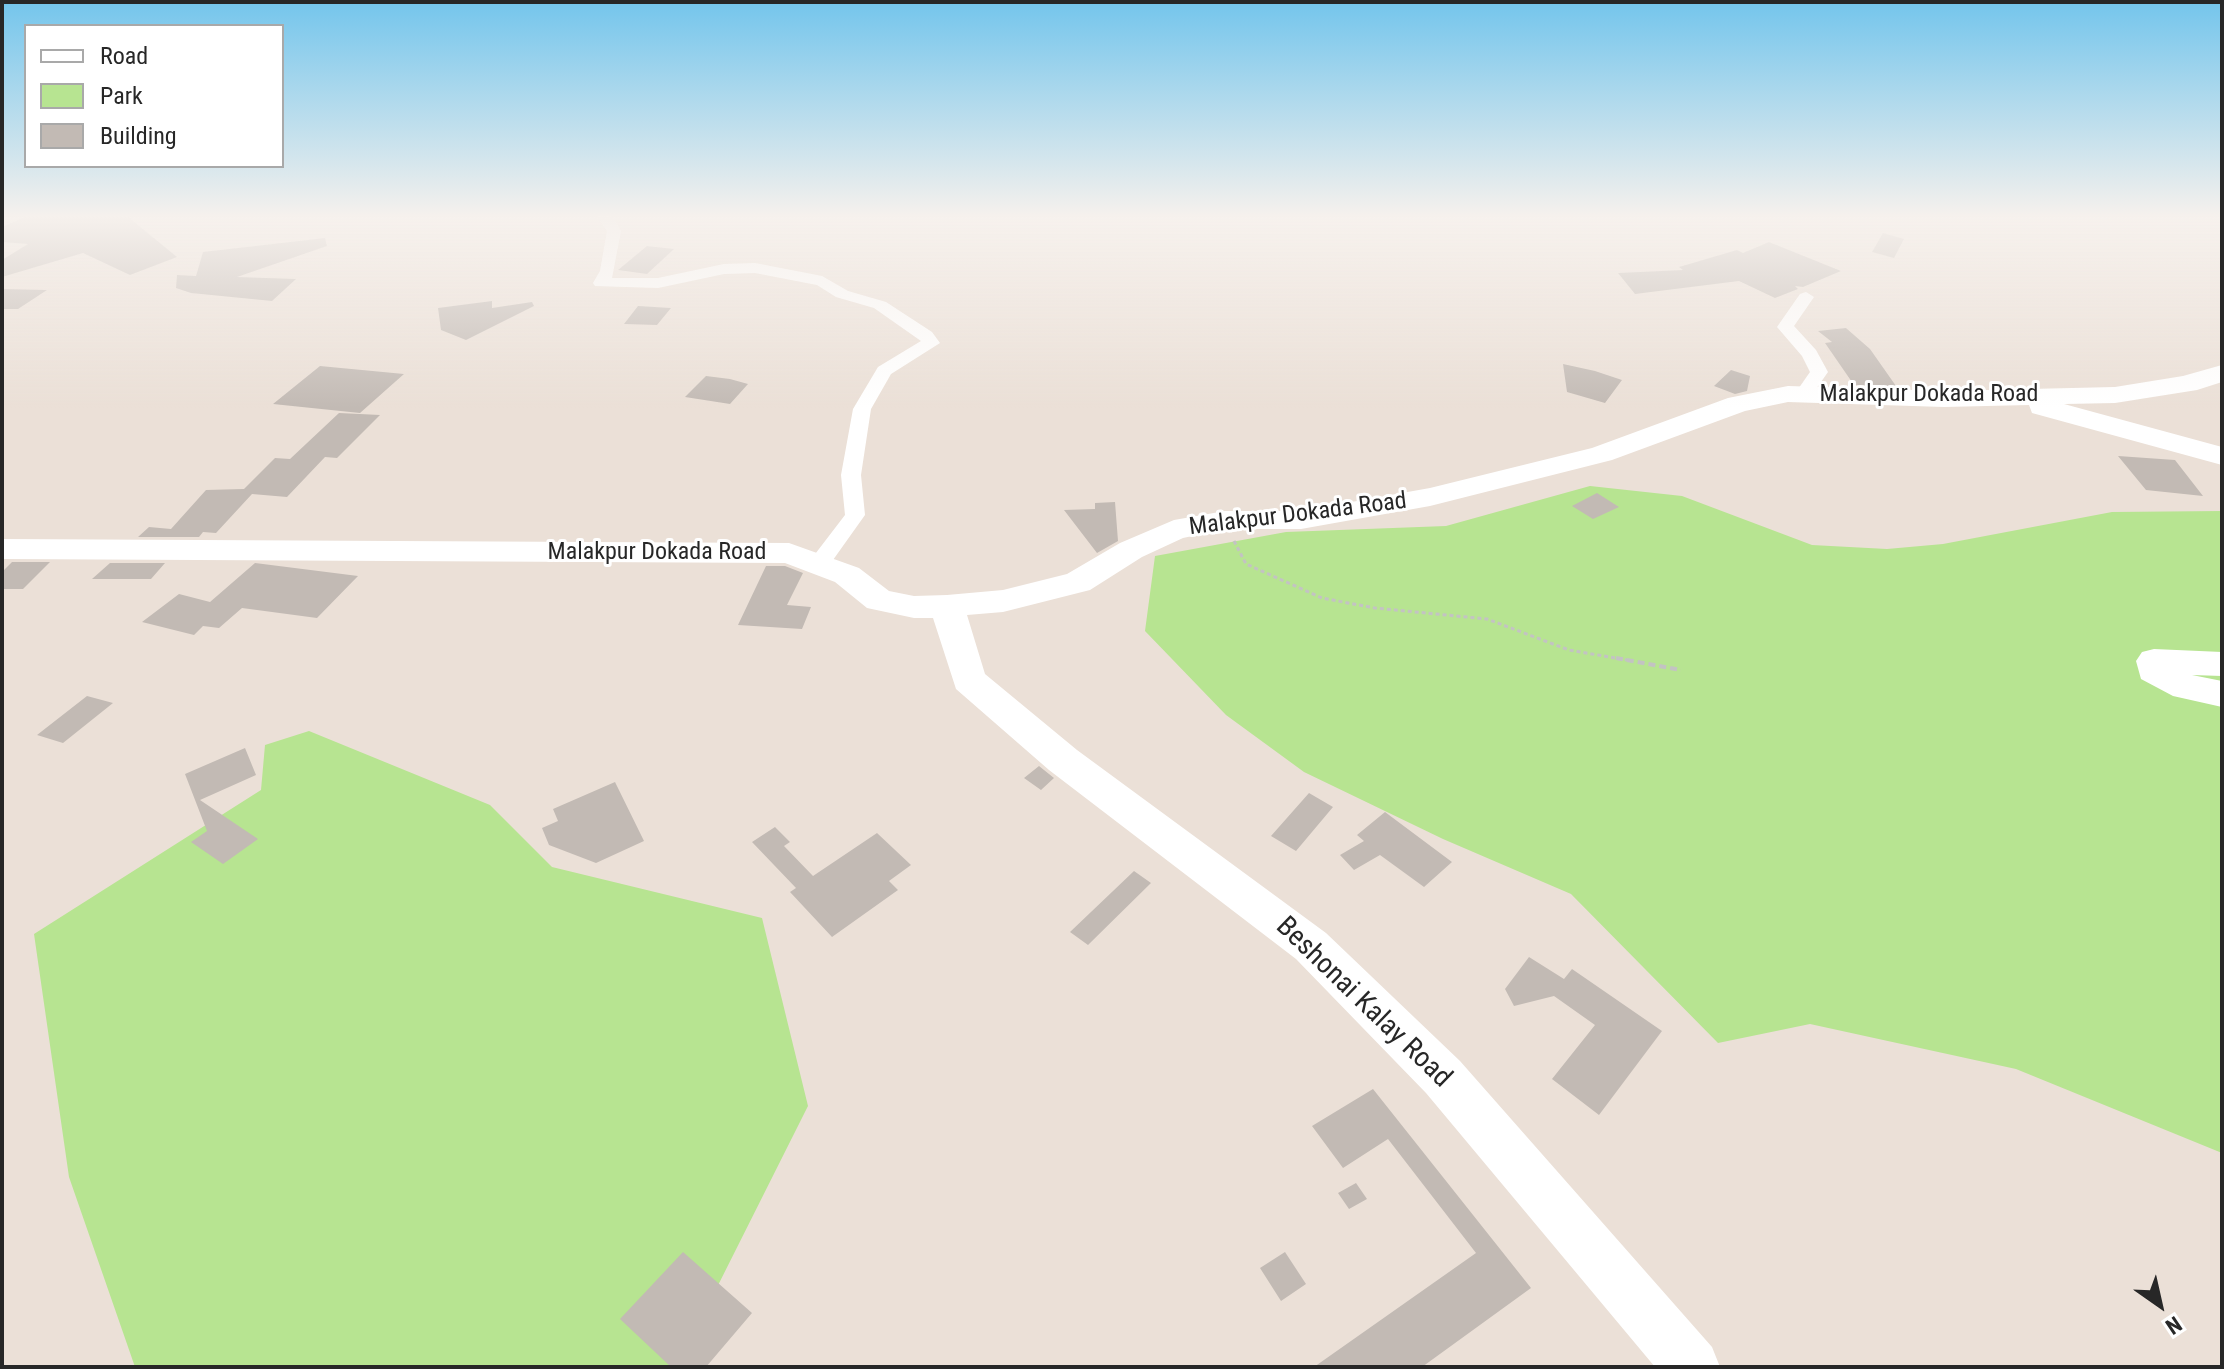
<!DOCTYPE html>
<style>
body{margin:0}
#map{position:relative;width:2224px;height:1369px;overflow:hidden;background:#ebe0d7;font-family:"Roboto Condensed",sans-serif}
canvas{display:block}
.frame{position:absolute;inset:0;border:4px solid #272727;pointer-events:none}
.legend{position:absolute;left:24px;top:24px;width:260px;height:144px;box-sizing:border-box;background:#fff;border:2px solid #a9a9a9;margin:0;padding:10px 14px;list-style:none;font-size:24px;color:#272727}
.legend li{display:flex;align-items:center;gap:16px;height:40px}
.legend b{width:40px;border:2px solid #a9a9a9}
.north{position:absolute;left:2120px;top:1265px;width:80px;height:80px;-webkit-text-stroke:6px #fff;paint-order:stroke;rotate:146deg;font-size:22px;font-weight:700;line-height:32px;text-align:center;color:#272727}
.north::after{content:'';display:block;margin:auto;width:28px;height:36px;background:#272727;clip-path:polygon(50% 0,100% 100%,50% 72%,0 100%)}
</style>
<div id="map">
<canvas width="2224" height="1369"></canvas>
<div class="frame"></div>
<ul class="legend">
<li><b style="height:10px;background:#fff"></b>Road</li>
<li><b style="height:22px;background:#b7e491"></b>Park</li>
<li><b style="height:22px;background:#c2bab4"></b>Building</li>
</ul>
<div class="north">N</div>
</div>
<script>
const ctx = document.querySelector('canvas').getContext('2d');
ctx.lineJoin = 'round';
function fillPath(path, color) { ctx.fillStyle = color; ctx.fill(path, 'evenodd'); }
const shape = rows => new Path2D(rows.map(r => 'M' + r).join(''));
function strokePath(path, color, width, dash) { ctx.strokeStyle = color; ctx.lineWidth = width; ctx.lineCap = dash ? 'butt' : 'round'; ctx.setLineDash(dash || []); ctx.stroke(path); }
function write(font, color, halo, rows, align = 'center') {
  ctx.font = font + ' "Roboto Condensed",sans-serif'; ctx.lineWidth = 6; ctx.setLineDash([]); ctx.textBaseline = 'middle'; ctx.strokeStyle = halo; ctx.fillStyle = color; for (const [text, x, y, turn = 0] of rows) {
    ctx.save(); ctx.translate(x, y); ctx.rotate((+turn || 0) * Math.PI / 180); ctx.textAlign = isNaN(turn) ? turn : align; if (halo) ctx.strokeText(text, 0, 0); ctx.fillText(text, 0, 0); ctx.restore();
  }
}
fillPath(shape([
 [1590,486,1682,496,1812,545,1887,549,1943,544,2112,512,2222,511,2222,1153,2016,1069,1810,1024,1718,1043,1571,894,1443,839,1304,772,1226,715,1145,631,1155,556,1286,532,1446,526],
 [309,731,490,805,552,867,762,918,808,1106,677,1367,135,1367,69,1177,34,934,261,790,265,745]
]), '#b7e491');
fillPath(shape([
 [27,216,127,216,177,257,130,275,83,253,2,277,2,260,28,244,2,242,2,227],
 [1883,233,1904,239,1894,258,1872,252],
 [325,238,327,246,237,277,296,279,272,301,191,293,176,288,177,275,196,276,203,252],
 [1769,242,1841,271,1803,287,1795,286,1798,289,1775,298,1739,281,1635,294,1618,273,1683,270,1679,267,1737,250,1743,253],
 [647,246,674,249,647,274,618,270],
 [2,289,47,290,18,309,2,309],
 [492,301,492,308,532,302,534,306,466,340,441,330,438,308],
 [638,306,671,308,657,325,624,324],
 [1846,328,1870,349,1896,386,1854,385,1825,343,1832,342,1818,331],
 [1563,364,1595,371,1622,380,1605,403,1567,392],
 [320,366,404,374,360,413,273,404],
 [1731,370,1750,376,1747,391,1735,394,1714,386],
 [706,376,730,379,748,384,730,404,685,397],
 [339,413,380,415,337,458,325,457,287,497,252,494,216,533,203,532,199,537,138,537,149,527,171,529,206,490,244,489,275,458,290,459],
 [2118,456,2175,460,2203,496,2146,490],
 [1597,493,1619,507,1593,519,1572,506],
 [1115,502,1118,541,1097,553,1064,510,1095,509,1095,503],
 [12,562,50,562,23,589,2,589,2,572],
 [110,563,165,563,151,579,92,579],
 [255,563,358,576,317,618,242,608,219,628,203,626,194,635,142,622,179,594,210,602],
 [766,566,785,566,803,573,787,605,811,607,802,629,738,625],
 [87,696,113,703,63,743,37,735],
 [245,748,256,775,200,800,258,839,223,864,191,842,207,831,185,774],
 [1039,766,1054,778,1041,790,1024,778],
 [615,782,644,841,596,863,549,845,542,828,558,821,553,809],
 [1309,793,1333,807,1296,851,1271,836],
 [1385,812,1452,862,1424,887,1380,855,1354,870,1340,855,1364,841,1357,835],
 [775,827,790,842,784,846,813,876,877,833,911,865,889,881,898,890,832,937,790,892,796,888,752,842],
 [1134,871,1151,883,1088,945,1070,932],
 [1529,957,1564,979,1572,969,1662,1031,1599,1115,1552,1079,1595,1025,1554,996,1514,1006,1505,989],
 [1373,1089,1531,1288,1422,1367,1314,1367,1476,1253,1388,1139,1343,1168,1312,1126],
 [1356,1183,1367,1199,1349,1209,1338,1193],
 [683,1252,752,1313,706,1367,671,1367,620,1319],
 [1285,1252,1306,1284,1281,1301,1260,1268]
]), '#c2bab4');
strokePath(shape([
 [1234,541,1246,564,1322,598,1375,608,1487,619,1569,650,1627,660]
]), '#c3c3c3', 3, [4, 3]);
strokePath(shape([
 [1616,658,1681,670]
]), '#c3c3c3', 4, [7, 4]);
fillPath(shape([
 [597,216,612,216,621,231,612,278,658,278,724,264,755,263,822,276,848,291,886,302,932,332,940,343,891,374,871,409,861,475,865,515,828,567,812,567,809,562,845,515,841,475,853,409,878,367,921,341,874,308,836,297,817,285,755,273,724,274,658,288,595,286,593,283,600,271,607,231,597,216],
 [1806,292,1814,297,1794,326,1816,350,1828,372,1809,399,1803,400,1794,395,1810,372,1802,356,1777,327,1800,294,1806,292]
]), '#fff');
fillPath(shape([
 [2222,365,2222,382,2197,390,2115,403,2064,404,2222,447,2222,465,2032,413,2029,405,1944,407,1788,402,1745,411,1612,460,1430,506,1301,529,1225,529,1183,538,1142,557,1090,590,1003,612,967,615,985,674,1077,750,1326,933,1460,1061,1712,1347,1720,1367,1655,1367,1426,1093,1296,959,1049,770,956,689,933,618,914,618,867,608,835,582,785,563,2,559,2,539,789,543,859,568,889,591,914,596,947,595,1003,590,1067,574,1120,543,1174,520,1225,511,1301,511,1430,488,1592,448,1728,398,1788,386,1944,391,2115,387,2183,376,2222,365],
 [2154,649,2222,652,2222,676,2192,675,2222,681,2222,707,2173,696,2141,679,2136,661,2142,652,2154,649]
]), '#fff');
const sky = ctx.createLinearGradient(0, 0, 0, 408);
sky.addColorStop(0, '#73c5ec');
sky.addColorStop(0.53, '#f6f1ed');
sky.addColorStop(1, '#f6f1ed00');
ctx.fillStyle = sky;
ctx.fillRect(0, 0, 2224, 408);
write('24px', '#272727', '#fff', [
 ["Malakpur Dokada Road",1929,395],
 ["Malakpur Dokada Road",1298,515,-7],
 ["Malakpur Dokada Road",657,553]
]);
write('28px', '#272727', '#fff', [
 ["Beshonai Kalay Road",1363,1003,44]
]);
</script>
